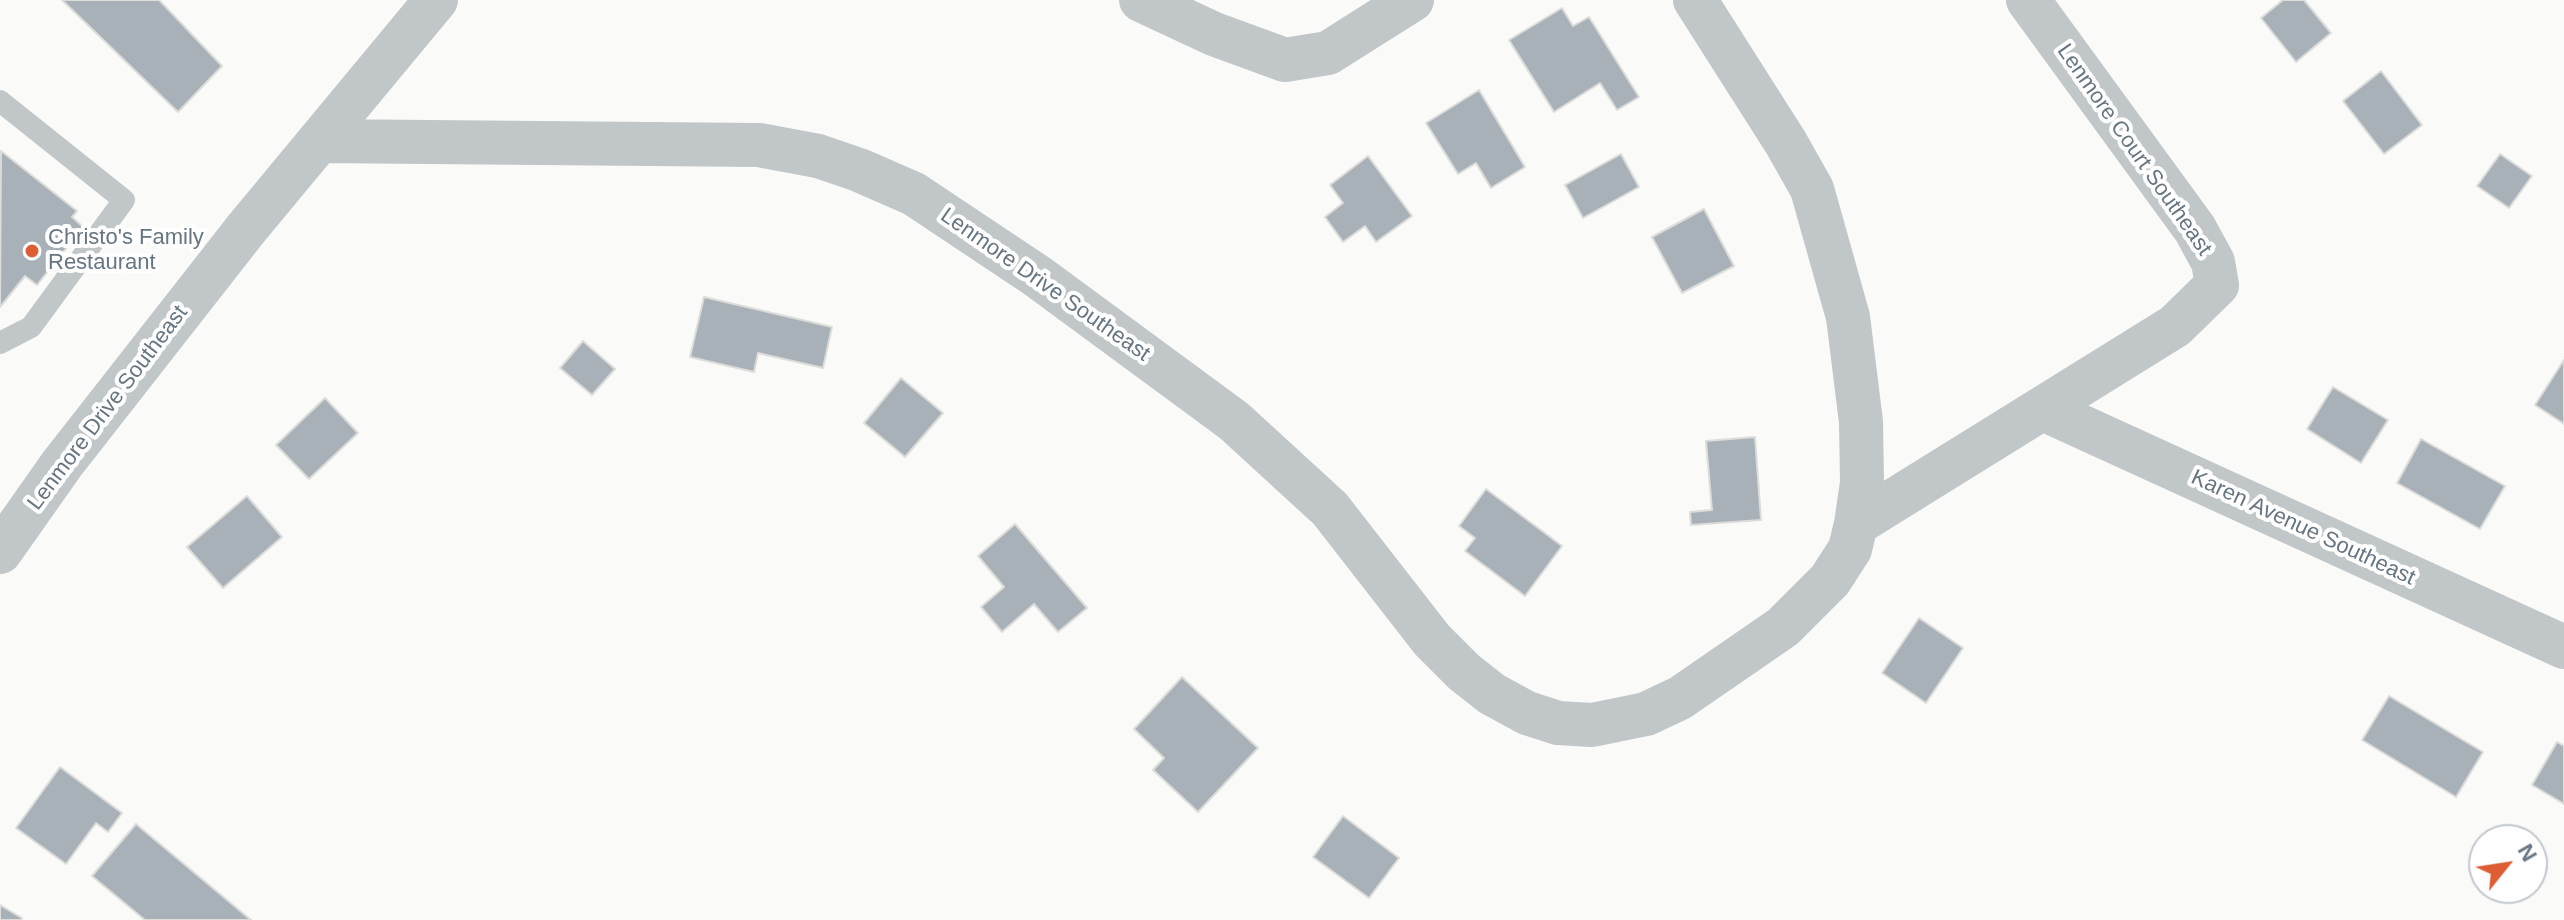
<!DOCTYPE html>
<style>
body{margin:0}
#map{position:relative;width:2564px;height:920px;overflow:hidden;background:#fafaf8;font-family:Helvetica,sans-serif}
canvas{display:block}
.north{position:absolute;left:2468px;top:824px;width:80px;height:80px;box-sizing:border-box;background:#fff;border:2px solid #c2c8cd;border-radius:50%;rotate:60deg;font-size:22px;font-weight:700;line-height:32px;text-align:center;color:#667581}
.north::after{content:'';display:block;margin:auto;width:28px;height:36px;background:#dd5d35;clip-path:polygon(50% 0,100% 100%,50% 72%,0 100%)}
</style>
<div id="map">
<canvas width="2564" height="920"></canvas>
<div class="north">N</div>
</div>
<script>
const ctx = document.querySelector('canvas').getContext('2d');
ctx.lineJoin = 'round';
function fillPath(path, color) { ctx.fillStyle = color; ctx.fill(path, 'evenodd'); }
const shape = rows => new Path2D(rows.map(r => 'M' + r).join(''));
function strokePath(path, color, width, dash) { ctx.strokeStyle = color; ctx.lineWidth = width; ctx.lineCap = dash ? 'butt' : 'round'; ctx.setLineDash(dash || []); ctx.stroke(path); }
function write(font, color, halo, rows, align = 'center') {
  ctx.font = font + ' Helvetica,sans-serif'; ctx.lineWidth = 8; ctx.setLineDash([]); ctx.textBaseline = 'middle'; ctx.strokeStyle = halo; ctx.fillStyle = color; for (const [text, x, y, turn = 0] of rows) {
    ctx.save(); ctx.translate(x, y); ctx.rotate((+turn || 0) * Math.PI / 180); ctx.textAlign = isNaN(turn) ? turn : align; if (halo) ctx.strokeText(text, 0, 0); ctx.fillText(text, 0, 0); ctx.restore();
  }
}
const building = shape([
 [62,0,159,0,222,66,178,112,62,0],
 [2283,0,2304,0,2331,33,2296,62,2261,18,2283,0],
 [1562,8,1573,26,1589,17,1639,97,1617,110,1600,83,1554,112,1509,40,1562,8],
 [2381,71,2422,125,2384,154,2343,101,2381,71],
 [1479,90,1525,167,1491,188,1476,163,1458,174,1426,123,1479,90],
 [1,151,77,211,72,217,83,227,37,285,25,276,0,307,1,151],
 [1621,154,1639,187,1583,218,1565,185,1621,154],
 [2500,154,2532,176,2509,208,2477,186,2500,154],
 [1368,156,1412,216,1376,242,1365,226,1343,242,1325,217,1343,203,1330,185,1368,156],
 [1704,209,1734,266,1682,293,1652,237,1704,209],
 [704,297,832,327,823,368,758,353,754,372,690,357,704,297],
 [583,341,615,369,592,395,560,368,583,341],
 [2564,360,2564,424,2535,405,2564,360],
 [901,378,943,413,905,457,864,423,901,378],
 [2333,387,2388,420,2361,463,2307,429,2333,387],
 [325,398,358,433,309,479,276,445,325,398],
 [1755,437,1761,520,1691,525,1690,512,1712,510,1706,441,1755,437],
 [2421,439,2505,486,2480,529,2397,483,2421,439],
 [1486,489,1562,546,1525,596,1465,551,1475,538,1459,526,1486,489],
 [247,496,282,537,223,588,187,547,247,496],
 [1015,524,1087,608,1058,632,1034,604,1002,632,981,607,1004,587,978,556,1015,524],
 [1919,618,1963,648,1926,703,1882,673,1919,618],
 [1182,677,1258,748,1198,812,1153,770,1164,758,1134,729,1182,677],
 [2389,696,2483,752,2456,797,2362,740,2389,696],
 [2557,742,2564,746,2564,804,2532,785,2557,742],
 [60,767,122,813,108,832,96,823,66,864,16,828,60,767],
 [1343,816,1399,858,1369,898,1313,857,1343,816],
 [136,824,251,920,145,920,92,876,136,824],
 [0,905,22,918,21,920,0,920,0,905]
]);
fillPath(building, '#a8b1b7');
strokePath(building, '#dcdcda', 2);
strokePath(shape([
 [0,101,124,200,31,327,0,343]
]), '#c1c6c9', 22);
strokePath(shape([
 [1141,0,1214,34,1285,60,1328,53,1412,0],
 [1695,0,1786,143,1812,189,1848,317,1861,422,1862,483,1856,524],
 [319,141,436,0],
 [2043,409,2564,647],
 [0,552,62,464,246,229,319,141,759,145,818,156,859,170,914,194,1037,276,1234,421,1330,509,1432,640,1464,672,1492,694,1527,713,1558,723,1592,725,1646,714,1680,698,1783,627,1830,580,1850,549,1856,524,2175,326,2217,285,2213,262,2195,229,2028,0]
]), '#c1c6c9', 44);
for (const [x, y, r, color] of [
 [32,251,8,"#dd5d35"]
]) { const dot = new Path2D(); dot.arc(x, y, r, 0, 2 * Math.PI); ctx.fillStyle = color; ctx.fill(dot); strokePath(dot, '#fff', 3); }
write('22px', '#667581', '#fff', [
 ["Lenmore Court Southeast",2134,150,55],
 ["Lenmore Drive Southeast",1045,285,35],
 ["Lenmore Drive Southeast",108,408,-53],
 ["Karen Avenue Southeast",2303,528,25]
]);
write('22px', '#667581', '#fff', [
 ["Christo's Family",48,238],
 ["Restaurant",48,263]
], 'left');
</script>
